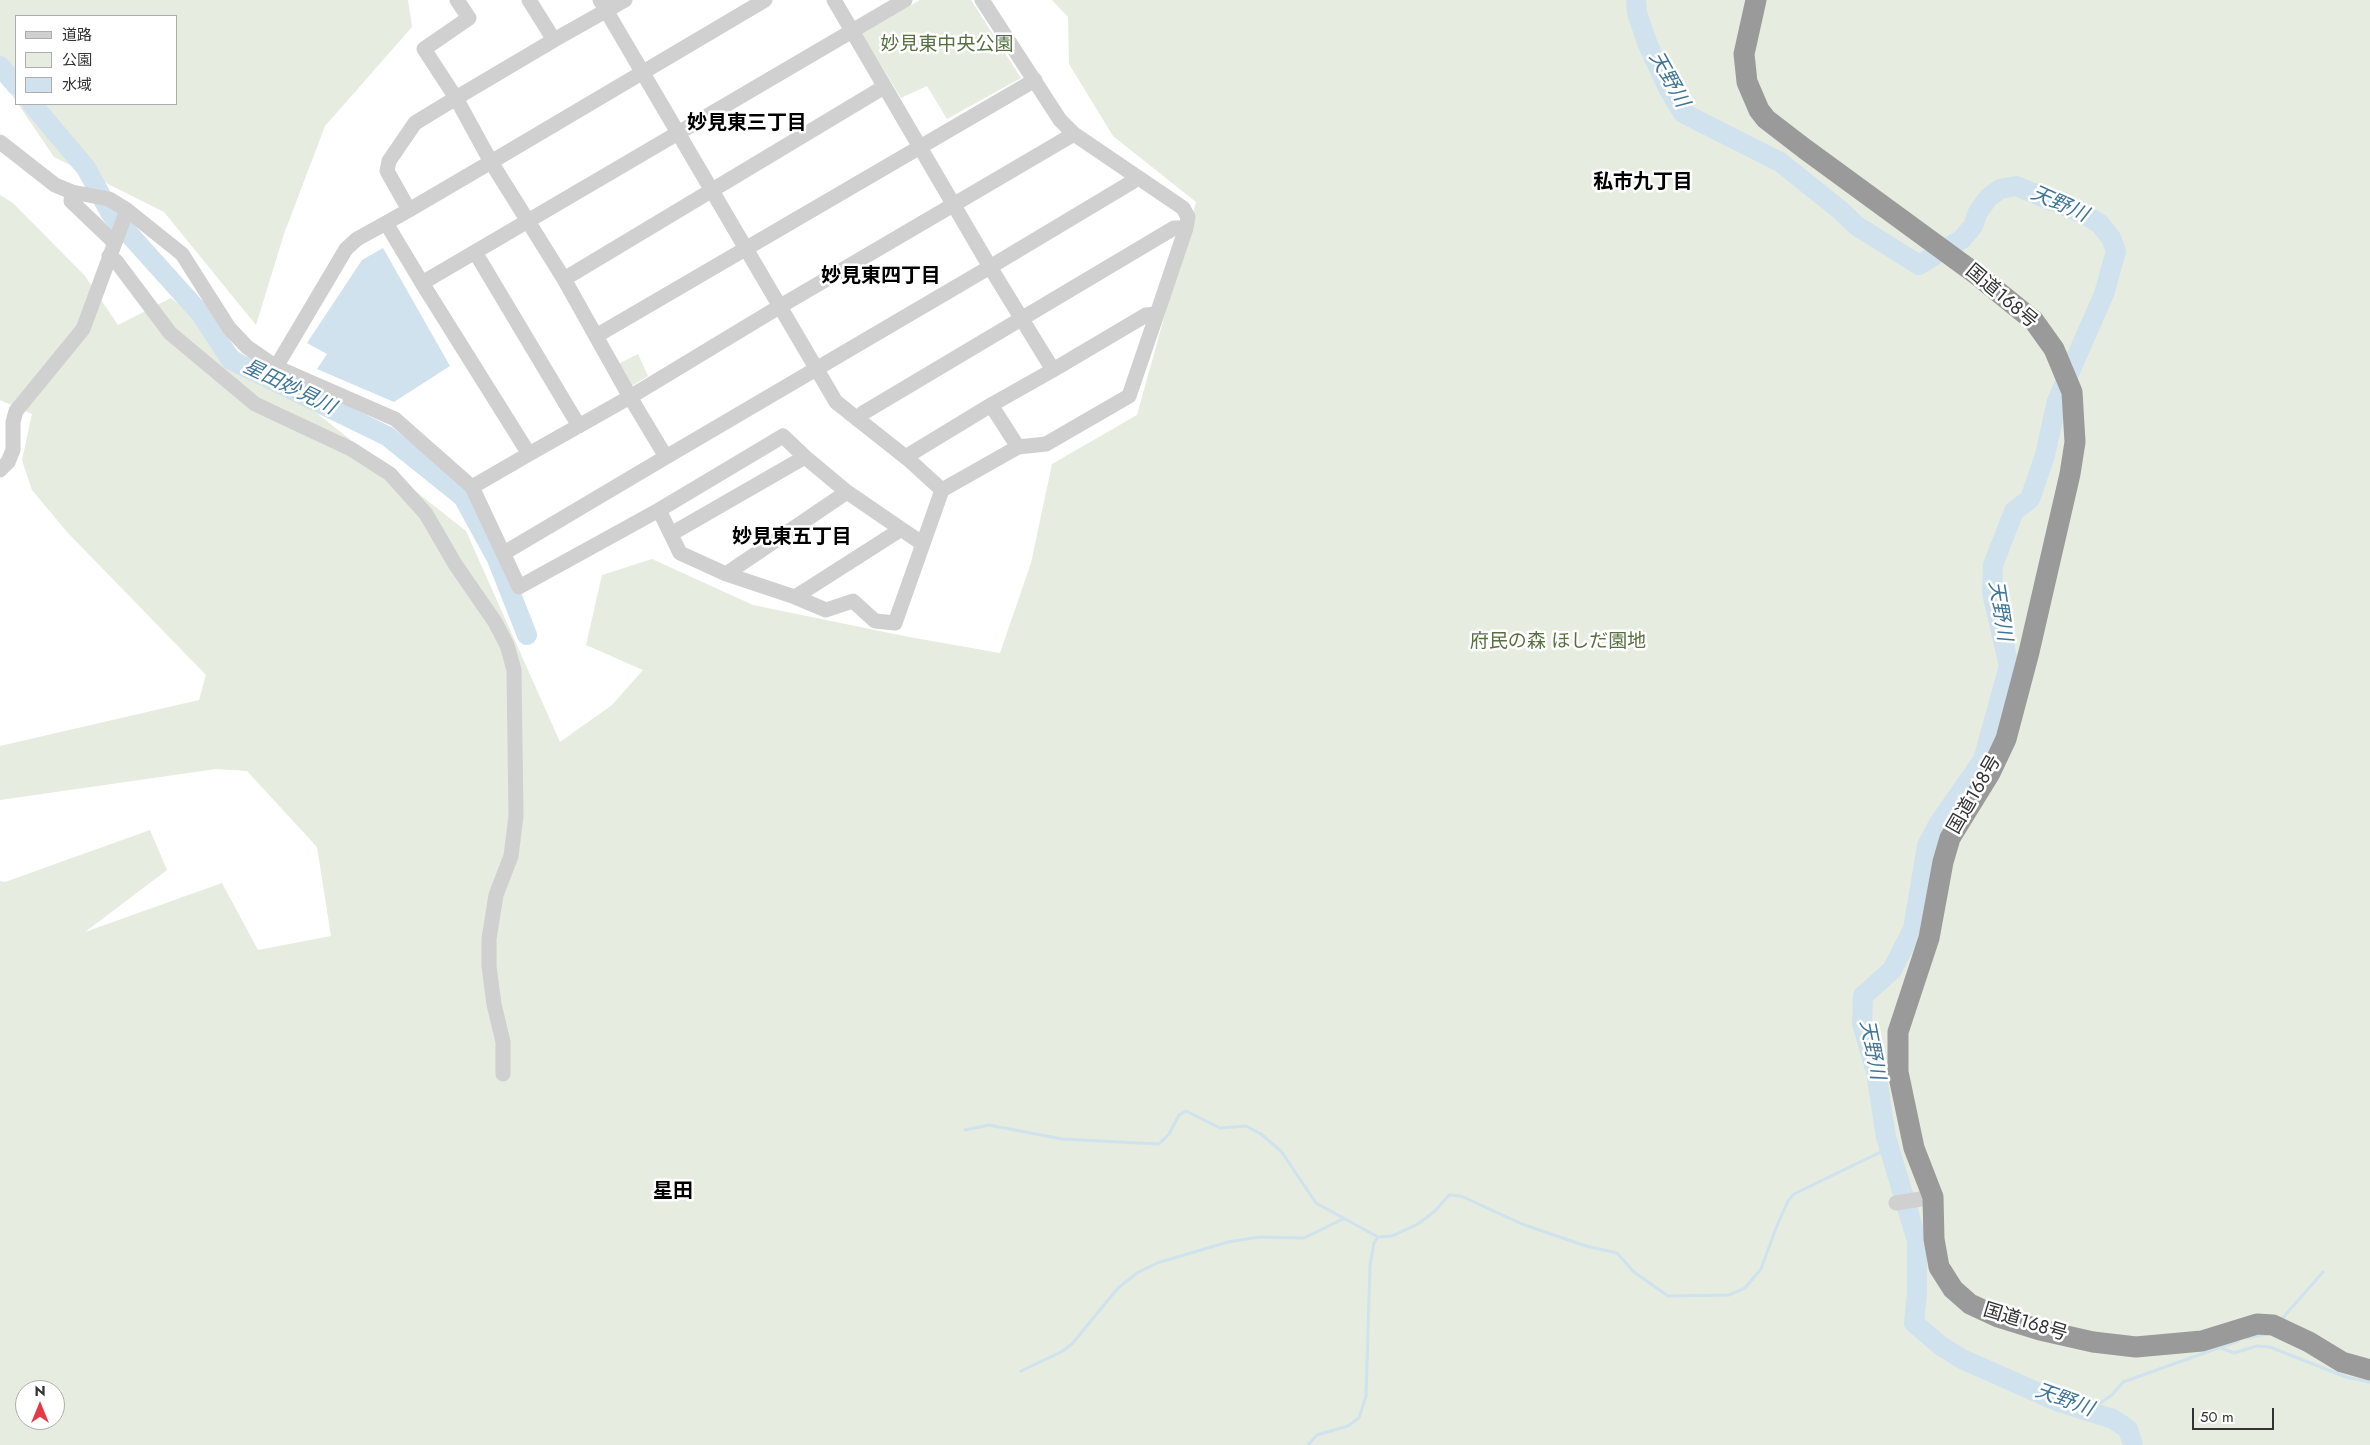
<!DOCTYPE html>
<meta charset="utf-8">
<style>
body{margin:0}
#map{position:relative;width:2370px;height:1445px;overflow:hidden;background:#fff;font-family:Jost,"Noto Sans JP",sans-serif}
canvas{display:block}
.legend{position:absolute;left:15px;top:15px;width:162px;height:90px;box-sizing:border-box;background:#fff;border:1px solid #adadad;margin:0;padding:6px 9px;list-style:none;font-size:15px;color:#333}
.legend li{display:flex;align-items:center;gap:10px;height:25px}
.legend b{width:25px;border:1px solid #adadad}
.north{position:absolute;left:15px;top:1380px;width:50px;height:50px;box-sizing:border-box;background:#fff;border:1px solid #adadad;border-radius:50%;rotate:0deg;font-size:14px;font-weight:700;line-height:20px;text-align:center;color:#333}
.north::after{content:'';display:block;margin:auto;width:18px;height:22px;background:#e63946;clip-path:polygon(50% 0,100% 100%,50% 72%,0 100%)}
.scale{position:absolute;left:2192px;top:1408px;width:82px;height:22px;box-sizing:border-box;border:2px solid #333;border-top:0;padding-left:6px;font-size:15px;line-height:18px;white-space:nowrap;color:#333;-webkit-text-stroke:4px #fff;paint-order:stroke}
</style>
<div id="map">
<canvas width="2370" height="1445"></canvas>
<ul class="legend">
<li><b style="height:6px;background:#d0d0d0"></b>道路</li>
<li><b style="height:14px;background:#e6ecdf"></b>公園</li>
<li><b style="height:14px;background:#cfe2ee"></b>水域</li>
</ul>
<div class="north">N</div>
<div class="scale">50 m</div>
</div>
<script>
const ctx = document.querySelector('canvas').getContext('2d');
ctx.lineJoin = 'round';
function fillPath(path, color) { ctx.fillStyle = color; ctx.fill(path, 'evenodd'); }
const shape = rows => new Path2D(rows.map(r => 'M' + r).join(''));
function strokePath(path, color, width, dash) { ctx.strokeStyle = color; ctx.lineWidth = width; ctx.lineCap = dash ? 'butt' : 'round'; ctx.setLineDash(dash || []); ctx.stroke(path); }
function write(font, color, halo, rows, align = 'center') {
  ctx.font = font + ' Jost,"Noto Sans JP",sans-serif'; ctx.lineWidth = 5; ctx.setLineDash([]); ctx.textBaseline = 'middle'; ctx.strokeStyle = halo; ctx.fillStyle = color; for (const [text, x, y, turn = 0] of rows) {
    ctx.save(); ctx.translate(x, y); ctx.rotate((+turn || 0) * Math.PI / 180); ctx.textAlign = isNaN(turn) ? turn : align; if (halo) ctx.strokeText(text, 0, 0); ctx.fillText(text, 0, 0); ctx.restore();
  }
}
fillPath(shape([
 [0,0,408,0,412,27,325,126,284,234,256,325,164,212,54,157,18,104,176,104,176,16,16,16,16,101,0,79],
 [920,0,971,0,1021,78,947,119,927,86,901,98,862,34],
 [1052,0,2370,0,2370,1445,0,1445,0,881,5,882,150,830,167,870,85,932,222,883,258,950,331,936,317,847,247,771,216,769,0,800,0,746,199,700,206,675,67,532,32,490,22,460,32,414,0,400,0,195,13,203,85,276,118,325,171,298,466,531,560,742,612,705,643,670,586,645,602,575,652,559,753,605,909,637,1000,653,1031,563,1052,464,1137,415,1196,202,1113,136,1069,64,1068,17],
 [25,1390,55,1390,55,1420,25,1420],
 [638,354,648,376,630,387,618,364]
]), '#e6ecdf');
fillPath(shape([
 [383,248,450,366,394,402,317,369,327,354,307,343,362,260]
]), '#cfe2ee');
strokePath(shape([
 [965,1130,989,1125,1062,1139,1159,1144,1169,1134,1179,1115,1186,1111,1220,1128,1246,1126,1261,1134,1281,1151,1316,1203,1378,1237,1392,1236,1418,1224,1435,1211,1449,1195,1461,1196,1522,1224,1586,1246,1617,1253,1634,1272,1668,1296,1729,1295,1745,1288,1761,1269,1776,1228,1788,1201,1794,1194,1889,1148],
 [2280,1321,2323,1272],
 [2247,1338,2267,1334],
 [2221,1348,2234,1353,2257,1346,2270,1347,2346,1377,2370,1382],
 [1021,1371,1061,1352,1072,1344,1118,1288,1137,1273,1157,1263,1228,1242,1260,1237,1304,1238,1343,1219],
 [2090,1410,2112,1395,2123,1382,2238,1341],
 [1308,1445,1317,1435,1348,1426,1359,1418,1366,1396,1370,1265,1374,1243,1378,1237]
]), '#cfe2ee', 3);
strokePath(shape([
 [1636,0,1637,13,1648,45,1669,90,1683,113,1780,162,1840,210,1857,226,1919,265,1962,239,1973,226,1978,212,1988,198,2000,189,2016,186,2084,214,2100,224,2111,238,2116,251,2104,294,2057,401,2045,455,2030,499,2014,511,1993,565,1992,593,2009,666,1983,760,1939,823,1927,846,1913,929,1892,970,1863,996,1862,1023,1876,1072,1886,1137,1917,1241,1917,1293,1914,1323,1941,1346,1962,1359,2059,1402,2113,1419,2128,1429,2133,1445],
 [0,66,16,85],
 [32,104,86,168,111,214,201,314,231,360,387,436,463,497,497,559,527,635]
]), '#cfe2ee', 20);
strokePath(shape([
 [457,0,469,18,424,49,456,98,491,162,409,210,387,171,389,161,415,123,456,98,554,40],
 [529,0,554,40,625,0],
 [600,0,836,402,908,459],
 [765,0,491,162,564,279,630,397,666,457,990,267,1132,182,1136,176],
 [834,0,990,267,1053,370,1146,315,1157,314,1186,228,1188,217,1183,208,1074,134,1060,120,982,0],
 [0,142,55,185,72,192,109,199,127,210,182,254,229,328,247,347,276,367,395,419,472,487],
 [72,192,71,201,114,242],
 [409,210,386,223,422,283,905,0],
 [475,252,579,426],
 [109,256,116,261,170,333,255,404,351,449,390,474,426,514,455,564,495,622,507,645,514,670,516,816,511,856,496,895,489,939,489,966,494,1004,503,1042,503,1074],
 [564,279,884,87],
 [422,283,529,454,472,487,519,587,659,510,680,553,726,574,795,597,826,610,853,601,875,621,895,623,942,490,1018,447,1046,444,1129,396,1157,314],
 [596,336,1035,80],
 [276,367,346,249,357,239,386,223],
 [858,420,863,413,1174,228,1186,228],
 [1018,447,991,405,1053,370],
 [529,454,630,397,779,307,1074,134],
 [0,470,8,462,13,450,13,422,16,411,83,329,127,210],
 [942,490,908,459,912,453,991,405],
 [659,510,783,436,805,457,847,492,923,544],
 [671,534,805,457],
 [504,553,666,457],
 [726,574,847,492],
 [795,597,900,530],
 [1896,1203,1933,1197]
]), '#d0d0d0', 15);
strokePath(shape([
 [1756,0,1744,54,1747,82,1759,110,1766,119,1805,149,1976,274,2034,321,2054,349,2072,392,2075,442,2070,474,2029,652,2006,739,1990,773,1950,838,1943,862,1929,938,1898,1032,1898,1072,1914,1148,1933,1197,1934,1239,1939,1267,1953,1289,1970,1304,1998,1317,2040,1330,2093,1342,2136,1347,2202,1341,2257,1324,2273,1325,2309,1342,2342,1362,2370,1370]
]), '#9a9a9a', 21);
write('19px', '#56703f', '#fff', [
 ["妙見東中央公園",947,45],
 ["府民の森 ほしだ園地",1558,642]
]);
write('19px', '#333', '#fff', [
 ["国道168号",2001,297,40],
 ["国道168号",1975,795,-60],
 ["国道168号",2025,1323,17]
]);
write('italic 20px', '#3f7597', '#fff', [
 ["天野川",1668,80,61],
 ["天野川",2059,205,24],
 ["星田妙見川",289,388,26],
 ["天野川",1999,611,81],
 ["天野川",1871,1050,79],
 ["天野川",2064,1401,20]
]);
write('bold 20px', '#000', '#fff', [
 ["妙見東三丁目",747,124],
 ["私市九丁目",1643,183],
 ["妙見東四丁目",881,277],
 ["妙見東五丁目",792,538],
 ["星田",673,1192]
]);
</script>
